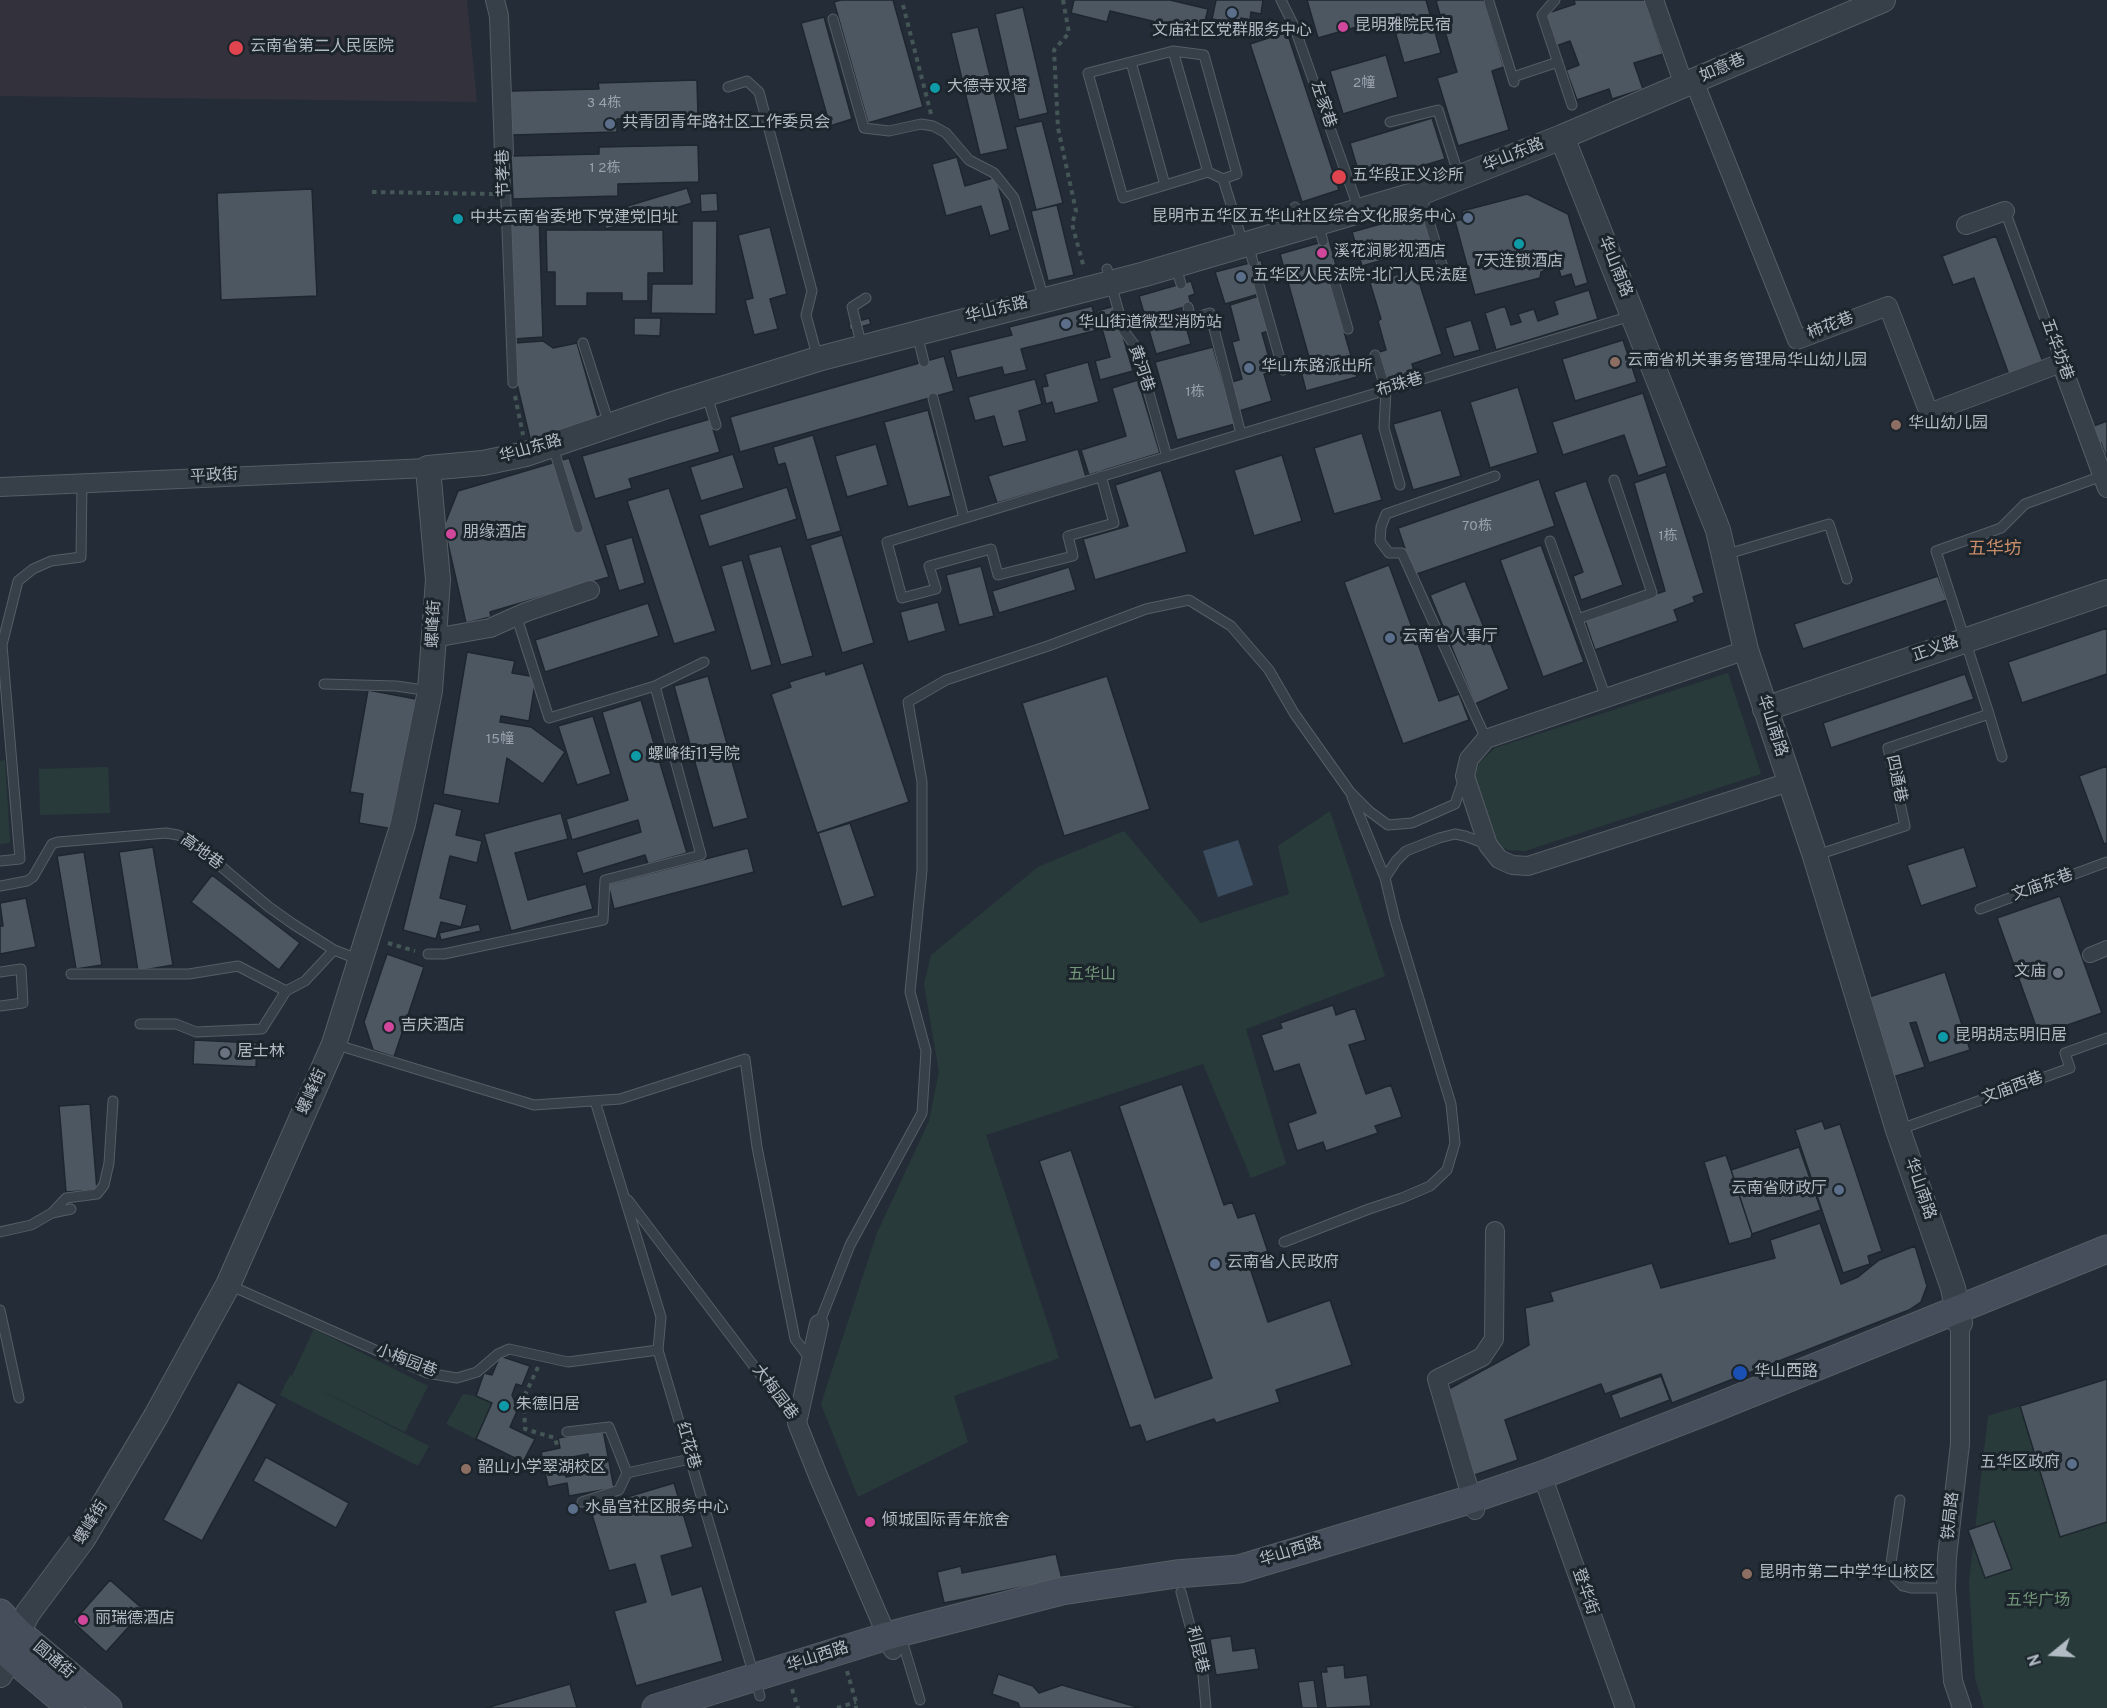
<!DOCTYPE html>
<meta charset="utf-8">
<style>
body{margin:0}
#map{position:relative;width:2107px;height:1708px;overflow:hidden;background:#242d37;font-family:Overpass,sans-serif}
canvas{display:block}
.north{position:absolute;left:2023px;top:1624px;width:60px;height:60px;-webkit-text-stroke:4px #1c242c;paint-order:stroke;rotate:252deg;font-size:16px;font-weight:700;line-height:24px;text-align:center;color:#b2bac4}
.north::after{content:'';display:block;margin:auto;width:21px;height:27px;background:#b2bac4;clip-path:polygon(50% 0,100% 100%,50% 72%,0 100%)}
</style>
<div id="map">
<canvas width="2107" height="1708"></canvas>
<div class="north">N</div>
</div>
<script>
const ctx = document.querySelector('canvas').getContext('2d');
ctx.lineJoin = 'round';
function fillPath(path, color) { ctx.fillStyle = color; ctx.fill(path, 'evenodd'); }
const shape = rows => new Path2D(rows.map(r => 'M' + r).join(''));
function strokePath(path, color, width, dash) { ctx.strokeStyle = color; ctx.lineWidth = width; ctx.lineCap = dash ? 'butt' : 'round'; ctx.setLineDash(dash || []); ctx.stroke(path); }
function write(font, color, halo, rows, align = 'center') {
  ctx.font = font + ' Overpass,"Noto Sans SC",sans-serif'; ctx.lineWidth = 6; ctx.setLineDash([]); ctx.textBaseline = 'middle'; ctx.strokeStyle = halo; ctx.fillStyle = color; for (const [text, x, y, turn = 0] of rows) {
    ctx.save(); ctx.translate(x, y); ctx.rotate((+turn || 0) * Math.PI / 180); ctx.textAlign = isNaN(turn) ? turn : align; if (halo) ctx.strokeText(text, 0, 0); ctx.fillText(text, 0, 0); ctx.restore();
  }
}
fillPath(shape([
 [0,0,467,0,477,102,0,96]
]), '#32313c');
fillPath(shape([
 [1728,673,1761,774,1525,851,1508,850,1494,842,1473,778,1480,762,1495,748],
 [5,760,10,843,0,844,0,761],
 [108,767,110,813,40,815,39,769],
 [1330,811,1385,976,1246,1029,1286,1164,1251,1178,1203,1064,986,1135,1059,1358,954,1396,968,1442,858,1497,821,1404,877,1233,929,1121,939,1072,924,984,931,955,1038,867,1124,831,1201,923,1289,894,1278,846],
 [314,1329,428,1386,405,1432,306,1383,429,1446,418,1466,280,1395,290,1375,292,1376],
 [463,1394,476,1396,492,1403,476,1439,446,1424],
 [2020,1406,2060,1536,2107,1522,2107,1708,1984,1708,1975,1678,1969,1582,1988,1416]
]), '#283b3a');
fillPath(shape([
 [1238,840,1253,885,1218,897,1203,851]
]), '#3a4c5e');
const building = shape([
 [841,0,893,0,923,107,868,123,834,2,841,0],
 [1074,0,1170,0,1208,9,1202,33,1110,11,1107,22,1071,13,1074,0],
 [1216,0,1263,0,1261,14,1251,12,1250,20,1241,18,1240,24,1212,19,1216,0],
 [1307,0,1426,0,1441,53,1404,63,1391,17,1318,38,1307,0],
 [1439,0,1484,0,1504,67,1492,71,1509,130,1458,146,1437,78,1457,72,1436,1,1439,0],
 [1574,0,1645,0,1663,54,1634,63,1643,89,1612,99,1609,89,1577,100,1566,70,1579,65,1570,41,1556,46,1545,14,1575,4,1574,0],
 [1023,7,1048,113,1019,120,995,14,1023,7],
 [824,17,852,119,830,126,801,23,824,17],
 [978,27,1008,149,980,155,951,33,978,27],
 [1287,32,1339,190,1302,202,1250,44,1287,32],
 [1386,55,1398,97,1343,114,1330,71,1386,55],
 [697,80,698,117,617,119,617,132,512,135,510,91,599,89,598,83,697,80],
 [1432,118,1445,159,1362,184,1350,143,1432,118],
 [1042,121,1063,203,1036,210,1015,127,1042,121],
 [698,145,699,182,618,184,618,196,513,199,511,156,599,154,599,147,698,145],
 [957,157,965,186,996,177,1010,230,990,236,981,206,946,216,932,164,957,157],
 [687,188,692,203,606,229,601,214,687,188],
 [312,189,317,296,221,300,217,193,312,189],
 [717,193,718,211,701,212,700,194,717,193],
 [1527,194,1568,214,1588,283,1575,287,1571,274,1561,277,1558,266,1541,272,1540,278,1475,295,1455,221,1464,219,1462,211,1527,194],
 [1057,205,1074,275,1048,281,1031,211,1057,205],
 [1423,212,1432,246,1362,266,1352,232,1423,212],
 [539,213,543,337,514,339,510,215,539,213],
 [692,221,717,221,716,314,651,313,652,284,692,284,692,221],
 [770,227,787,294,770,299,778,329,754,335,745,300,753,298,738,235,770,227],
 [546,230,663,230,664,273,648,273,648,301,622,301,622,293,587,293,587,306,555,306,555,272,547,272,546,230],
 [1996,236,2043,362,2009,375,1974,278,1953,285,1942,256,1996,236],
 [1329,240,1338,272,1328,275,1357,377,1306,391,1301,371,1312,368,1280,254,1329,240],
 [1261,260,1267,282,1257,285,1259,294,1225,304,1215,272,1261,260],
 [1415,269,1442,354,1412,364,1415,374,1388,383,1379,352,1386,350,1378,321,1381,319,1370,283,1415,269],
 [1191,281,1195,294,1189,296,1191,305,1164,313,1166,321,1183,316,1191,344,1156,354,1139,296,1191,281],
 [1589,290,1598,319,1496,350,1485,313,1505,306,1511,325,1521,322,1518,314,1534,309,1538,321,1558,314,1554,301,1589,290],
 [1259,296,1269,331,1262,333,1273,372,1264,374,1272,401,1239,411,1232,382,1242,379,1232,342,1239,340,1230,305,1259,296],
 [1092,306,1098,330,1021,349,1027,370,1004,375,1002,367,957,378,950,350,1012,335,1009,327,1092,306],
 [1114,306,1133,371,1100,380,1095,361,1110,357,1097,311,1114,306],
 [634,318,661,318,660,336,634,335,634,318],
 [869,318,871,324,850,330,849,324,869,318],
 [1471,320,1480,350,1454,357,1445,328,1471,320],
 [1623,340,1637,382,1575,401,1562,359,1623,340],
 [543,341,553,348,577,343,600,424,532,447,517,384,515,343,543,341],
 [1213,347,1235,424,1177,440,1155,362,1213,347],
 [944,356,954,391,740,452,730,417,944,356],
 [1088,362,1099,402,1055,414,1052,402,1046,404,1042,387,1048,386,1045,374,1088,362],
 [1035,379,1042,404,1019,411,1027,441,1003,447,994,416,975,421,968,397,1035,379],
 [1138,380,1160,453,1089,475,1081,450,1126,436,1112,388,1138,380],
 [1518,387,1538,453,1490,468,1470,402,1518,387],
 [1643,393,1667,466,1638,476,1624,435,1563,455,1552,422,1643,393],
 [928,410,951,496,908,507,884,422,928,410],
 [1441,410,1461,476,1413,490,1393,424,1441,410],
 [710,419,720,452,629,479,632,488,595,499,582,456,710,419],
 [2107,421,2107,460,2101,443,2097,444,2091,427,2107,421],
 [1362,433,1382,500,1334,514,1314,448,1362,433],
 [813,435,841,531,807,540,785,463,778,465,773,447,813,435],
 [876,444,888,485,847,497,835,456,876,444],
 [1078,449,1086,477,997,503,988,476,1078,449],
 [733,454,744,488,701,501,690,467,733,454],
 [1282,455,1302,521,1254,536,1234,470,1282,455],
 [569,458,609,577,490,612,491,617,466,623,444,526,458,491,569,458],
 [1161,470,1187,552,1095,580,1083,539,1128,526,1115,485,1161,470],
 [1666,472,1704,593,1693,597,1695,602,1674,610,1678,621,1595,650,1584,618,1665,591,1634,483,1666,472],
 [1539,479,1555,526,1414,575,1398,528,1539,479],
 [1586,481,1623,585,1581,600,1573,576,1583,572,1554,492,1586,481],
 [787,487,797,519,709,547,699,515,787,487],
 [669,488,716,631,674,644,627,501,669,488],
 [842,535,874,643,842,653,810,545,842,535],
 [632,537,645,583,619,591,605,545,632,537],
 [1541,545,1584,662,1543,677,1500,560,1541,545],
 [781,546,813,656,781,665,748,555,781,546],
 [742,560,772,665,751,671,721,566,742,560],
 [1389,565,1439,701,1459,694,1469,720,1403,744,1344,582,1389,565],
 [981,566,994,616,959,625,946,575,981,566],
 [1069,567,1076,590,999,613,992,591,1069,567],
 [1938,576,1947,600,1803,649,1794,624,1938,576],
 [1465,581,1509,689,1475,704,1430,595,1465,581],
 [938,602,946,631,908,642,900,612,938,602],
 [648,603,659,636,545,672,535,640,648,603],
 [2107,628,2107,674,2022,703,2008,662,2107,628],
 [467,652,515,661,512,673,536,677,529,721,501,716,500,722,531,727,565,752,543,784,507,758,499,804,443,794,467,652],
 [863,663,909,802,817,833,771,694,791,687,789,682,825,671,826,675,863,663],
 [1965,674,1974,699,1831,748,1823,723,1965,674],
 [708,676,748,818,713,828,674,686,708,676],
 [1107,676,1150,809,1064,836,1022,703,1107,676],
 [368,690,416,699,393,829,359,823,363,794,350,792,368,690],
 [641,700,687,853,648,864,645,855,583,874,576,852,641,832,638,820,572,840,566,819,628,800,602,712,641,700],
 [593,716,611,774,577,785,558,726,593,716],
 [2107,766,2107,843,2104,844,2079,776,2107,766],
 [434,803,462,810,456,835,482,841,477,863,450,856,440,898,467,905,461,927,441,922,436,939,403,930,434,803],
 [561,813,568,839,515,853,528,900,586,884,593,909,511,931,484,834,561,813],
 [850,823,875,896,842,907,818,833,850,823],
 [153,847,173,965,138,971,119,852,153,847],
 [1964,847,1977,887,1921,906,1907,865,1964,847],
 [748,848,754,872,614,909,608,884,748,848],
 [84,852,102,965,76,969,57,856,84,852],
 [212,875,300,943,279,970,191,902,212,875],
 [2060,896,2102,1013,2039,1035,1997,918,2060,896],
 [26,898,36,947,0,954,0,926,3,926,0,903,26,898],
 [479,924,481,931,441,940,439,933,479,924],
 [387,954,424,967,394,1057,373,1050,364,1022,387,954],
 [1945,972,1970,1050,1929,1063,1916,1022,1910,1023,1925,1067,1893,1077,1866,998,1945,972],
 [1333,1005,1336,1015,1355,1008,1366,1040,1349,1045,1366,1094,1391,1085,1402,1117,1375,1126,1378,1133,1326,1151,1323,1142,1297,1151,1288,1123,1316,1113,1299,1064,1274,1072,1261,1035,1282,1028,1280,1023,1333,1005],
 [194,1040,257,1043,256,1067,193,1064,194,1040],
 [1182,1084,1224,1205,1232,1202,1238,1218,1255,1213,1269,1255,1256,1259,1259,1268,1251,1271,1268,1322,1330,1300,1352,1365,1276,1390,1280,1402,1216,1423,1214,1419,1146,1442,1140,1425,1130,1428,1039,1161,1071,1150,1155,1398,1212,1378,1119,1106,1182,1084],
 [90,1104,97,1190,66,1192,59,1106,90,1104],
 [1822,1121,1825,1129,1840,1124,1882,1251,1868,1256,1870,1264,1843,1273,1795,1130,1822,1121],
 [1799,1147,1821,1210,1752,1234,1731,1170,1799,1147],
 [1726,1155,1752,1234,1751,1238,1729,1244,1704,1162,1726,1155],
 [1820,1223,1841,1284,1858,1277,1879,1260,1915,1246,1927,1286,1921,1302,1909,1310,1672,1403,1661,1374,1605,1394,1601,1384,1505,1420,1518,1460,1469,1477,1445,1391,1529,1345,1525,1308,1553,1301,1550,1292,1652,1263,1661,1288,1775,1258,1770,1240,1820,1223],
 [500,1356,530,1366,522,1386,516,1384,512,1395,518,1409,510,1427,535,1439,523,1462,476,1439,492,1403,476,1396,484,1373,492,1375,500,1356],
 [1661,1376,1670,1400,1620,1419,1611,1395,1661,1376],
 [2107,1379,2107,1522,2060,1537,2020,1406,2107,1379],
 [238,1382,277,1404,202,1541,163,1520,238,1382],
 [603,1430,614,1488,569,1496,567,1483,548,1487,541,1452,560,1448,558,1438,603,1430],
 [588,1454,591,1472,566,1477,562,1459,588,1454],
 [266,1457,349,1503,336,1528,253,1481,266,1457],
 [674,1483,693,1547,661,1556,672,1595,702,1586,723,1661,636,1686,614,1611,646,1602,635,1564,609,1571,590,1508,674,1483],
 [1994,1521,2012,1569,1985,1578,1968,1530,1994,1521],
 [1056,1554,1062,1579,944,1603,937,1572,961,1566,962,1573,1056,1554],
 [110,1580,144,1610,106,1652,73,1622,110,1580],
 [1231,1636,1233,1651,1255,1648,1259,1669,1216,1675,1210,1639,1231,1636],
 [1344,1665,1345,1678,1367,1675,1371,1706,1326,1708,1321,1672,1327,1672,1326,1667,1344,1665],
 [998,1674,1033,1686,1039,1693,1062,1685,1140,1708,1020,1708,1018,1703,992,1694,998,1674],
 [1314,1680,1318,1708,1302,1708,1298,1682,1314,1680],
 [570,1684,577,1708,486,1708,570,1684]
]);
fillPath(building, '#4c5762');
strokePath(building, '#1e262e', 1.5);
const service = shape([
 [1281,0,1294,26,1359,210],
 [1555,0,1542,15,1572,105],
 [1489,2,1514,82],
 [833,19,864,128,889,131,921,124,933,126,946,133,969,160,994,173,1014,198,1044,299],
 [1173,51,1204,55,1237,174,1223,179],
 [1131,62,1165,185],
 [1513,77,1558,62],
 [728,87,747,81,759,92,812,291,806,315,818,359],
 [1390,122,1438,110,1459,176],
 [504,153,513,383],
 [1208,172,1123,198,1088,73,1173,51,1208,172,1223,179,1243,243],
 [1421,195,1445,274],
 [1295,207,1301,228],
 [2005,211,2061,363],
 [1318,224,1323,241],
 [1248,244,1253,262],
 [1176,267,1181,284],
 [1107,269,1124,331,1136,347,1167,457],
 [1332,274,1348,329],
 [1259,285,1283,370],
 [1188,307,1191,319,1210,313,1241,434],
 [917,334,924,362],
 [583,343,609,424],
 [862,347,852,307,866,298],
 [1375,355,1386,390,1384,428,1400,485],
 [707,396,716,425],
 [933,398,964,518],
 [553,447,578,528],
 [1101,476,1114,523,1068,536,1073,556,998,575,991,549,929,566,936,589,902,598,887,542,1241,434,1631,316],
 [1550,541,1606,698],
 [1724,555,1829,524,1847,579],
 [517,618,549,718,655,686],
 [1578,619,1652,593,1614,480],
 [324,684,396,686,430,691],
 [1989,714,2002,757],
 [1486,739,1402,553,1389,553,1380,541,1381,527,1386,514,1495,476],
 [1352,797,1385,878],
 [1817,855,1905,826,1888,748,1989,714,1936,551,2001,528,2025,504,2102,476],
 [0,861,20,859,2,645,18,581,33,569,51,561,81,557,82,483],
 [0,886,27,881,33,877,52,844,58,842,166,833,178,835,191,841,269,907,293,924,334,950,360,960],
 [1980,909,2107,862],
 [428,954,444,954,603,920,605,880,701,855,655,686,704,662],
 [0,972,21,969,23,1003,0,1006],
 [71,974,189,974,238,966,286,991],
 [140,1024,176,1024,196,1032,262,1029,286,991,305,981,334,950],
 [334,1044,534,1105,620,1099,745,1059,757,1147,795,1339,810,1359],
 [595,1101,661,1317,658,1350,760,1696],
 [1898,1130,2070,1068,2065,1053,2107,1038],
 [628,1200,797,1423],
 [52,1213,71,1209],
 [0,1232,31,1225,52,1213,66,1198,97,1194,104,1185,109,1163,113,1101],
 [1284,1242,1369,1209,1402,1198,1430,1186,1447,1170,1455,1143,1451,1104,1395,920,1385,878,1396,861,1406,851,1439,838,1455,834,1465,836,1486,844],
 [229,1285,427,1373,457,1378,477,1372,498,1354,509,1349,568,1362,658,1350],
 [0,1310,19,1398],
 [819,1324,850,1245,922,1113,926,1051,910,992,922,870,922,782,908,702,946,680,1048,646,1146,609,1189,600,1231,626,1269,670,1294,713,1350,792,1369,811,1388,825,1412,823,1455,804,1464,778],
 [567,1432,609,1427,627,1473,690,1459],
 [1900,1500,1891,1563,1894,1577,1903,1586,1911,1588,1946,1588],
 [582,1502,619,1490,627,1473],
 [1181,1592,1203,1675,1206,1708],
 [904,1647,920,1700]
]);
const pedestrian = shape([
 [2090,955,2107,948]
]);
const minor = shape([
 [495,0,499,16,504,153],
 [1654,0,1684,85],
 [1694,81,1797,340,1888,306,1929,413,2061,363,2107,488],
 [1966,225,2005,211],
 [0,487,428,468],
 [434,638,490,628,526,612,590,590],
 [1746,650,1486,739,1469,759,1465,776,1488,845,1499,859,1512,865,1528,866,1789,782],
 [1960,1323,1960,1444,1947,1557,1946,1588,1953,1681,1962,1708],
 [819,1324,797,1423,819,1478,893,1650],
 [1542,1475,1625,1708],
 [1475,1510,1437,1379,1482,1357,1494,1339,1495,1231]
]);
const tertiary = shape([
 [1562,137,1718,530,1746,650,1815,856,1898,1130,1953,1288,1960,1323],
 [1765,709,2107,592],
 [0,1675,10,1656,18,1632,28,1613,83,1539,156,1416,228,1285,334,1044,403,824,430,691,438,580,428,468,483,463,526,454,667,406,818,359,1145,274,1420,193,1562,137,1883,0]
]);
const secondary = shape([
 [0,1613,18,1632,108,1708],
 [0,1644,10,1656,71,1708],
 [656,1708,887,1636,1062,1591,1176,1574,1239,1569,1472,1499,1542,1475,1712,1409,2107,1249]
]);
strokePath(service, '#555d65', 11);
strokePath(pedestrian, '#555d65', 16);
strokePath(minor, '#555d65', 20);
strokePath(tertiary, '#555d65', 26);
strokePath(secondary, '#555d65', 29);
strokePath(shape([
 [1063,0,1069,33,1054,50,1058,128,1076,211,1072,224,1084,268],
 [903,5,931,114],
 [372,192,494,194],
 [515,396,523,435],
 [388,943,415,951],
 [538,1367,524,1397,525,1429,555,1438,558,1449],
 [570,1458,583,1464,589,1463],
 [847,1671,856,1702,856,1708],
 [792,1689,798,1708],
 [837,1708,856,1702]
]), '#455657', 4, [4.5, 4.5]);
strokePath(service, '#373f48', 9);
strokePath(pedestrian, '#373f48', 14);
strokePath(minor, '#373f48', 18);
strokePath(tertiary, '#373f48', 24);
strokePath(secondary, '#454e5a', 27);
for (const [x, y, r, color] of [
 [1232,13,6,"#5c6f8a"],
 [1343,27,6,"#d1479c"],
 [236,48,8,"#e0444e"],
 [935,88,6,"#0f9aa8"],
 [610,124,6,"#5c6f8a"],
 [1339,177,8,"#e0444e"],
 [1468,218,6,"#5c6f8a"],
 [458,219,6,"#0f9aa8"],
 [1519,244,6,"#0f9aa8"],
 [1322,253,6,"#d1479c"],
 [1241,277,6,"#5c6f8a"],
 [1066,324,6,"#5c6f8a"],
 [1615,362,6,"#8d6e63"],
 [1249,368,6,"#5c6f8a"],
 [1896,425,6,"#8d6e63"],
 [451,534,6,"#d1479c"],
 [1390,638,6,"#5c6f8a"],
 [636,756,6,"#0f9aa8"],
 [2058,973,6,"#6b7280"],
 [389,1027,6,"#d1479c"],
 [1943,1037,6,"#0f9aa8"],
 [225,1053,6,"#6b7280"],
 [1839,1190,6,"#5c6f8a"],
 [1215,1264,6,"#5c6f8a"],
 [1740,1373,8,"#1a4fb4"],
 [504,1406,6,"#0f9aa8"],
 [2072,1464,6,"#5c6f8a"],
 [466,1469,6,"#8d6e63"],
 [573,1509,6,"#5c6f8a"],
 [870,1522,6,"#d1479c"],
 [1747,1574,6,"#8d6e63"],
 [83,1620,6,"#d1479c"]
]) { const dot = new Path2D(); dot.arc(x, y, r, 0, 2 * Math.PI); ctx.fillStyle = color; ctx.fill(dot); strokePath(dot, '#1c242c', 2); }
write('14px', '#98a1ac', null, [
 ["2幢",1364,84],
 ["3 4栋",604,104],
 ["1 2栋",605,169],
 ["1栋",1195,393],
 ["70栋",1477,527],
 ["1栋",1668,537],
 ["15幢",500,740]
]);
write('16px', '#b2bac4', '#1c242c', [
 ["昆明雅院民宿",1355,27],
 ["文庙社区党群服务中心",1232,32,"center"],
 ["云南省第二人民医院",250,48],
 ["大德寺双塔",947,88],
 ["共青团青年路社区工作委员会",622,124],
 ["五华段正义诊所",1352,177],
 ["昆明市五华区五华山社区综合文化服务中心",1456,218,"right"],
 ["中共云南省委地下党建党旧址",470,219],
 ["溪花涧影视酒店",1334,253],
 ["7天连锁酒店",1519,263,"center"],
 ["五华区人民法院-北门人民法庭",1253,277],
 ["华山街道微型消防站",1078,324],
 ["云南省机关事务管理局华山幼儿园",1627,362],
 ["华山东路派出所",1261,368],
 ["华山幼儿园",1908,425],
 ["朋缘酒店",463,534],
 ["云南省人事厅",1402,638],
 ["螺峰街11号院",648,756],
 ["文庙",2046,973,"right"],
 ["吉庆酒店",401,1027],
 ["昆明胡志明旧居",1955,1037],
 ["居士林",237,1053],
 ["云南省财政厅",1827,1190,"right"],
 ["云南省人民政府",1227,1264],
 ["华山西路",1754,1373],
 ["朱德旧居",516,1406],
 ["五华区政府",2060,1464,"right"],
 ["韶山小学翠湖校区",478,1469],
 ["水晶宫社区服务中心",585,1509],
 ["倾城国际青年旅舍",882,1522],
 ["昆明市第二中学华山校区",1759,1574],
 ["丽瑞德酒店",95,1620]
], 'left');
write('16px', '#b2bac4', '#1c242c', [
 ["如意巷",1723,69,-23],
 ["左家巷",1322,105,71],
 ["华山东路",1514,156,-22],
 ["节孝巷",505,173,-92],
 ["华山南路",1614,267,68],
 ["华山东路",997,311,-14],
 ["柿花巷",1831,327,-21],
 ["五华坊巷",2056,350,70],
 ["黄河巷",1140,369,71],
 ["布珠巷",1400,386,-17],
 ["华山东路",531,450,-16],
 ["平政街",214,477,-3],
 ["螺峰街",435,624,-87],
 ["正义路",1936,650,-19],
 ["华山南路",1771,726,72],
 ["四通巷",1895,779,78],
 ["高地巷",201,853,36],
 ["文庙东巷",2043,886,-20],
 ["文庙西巷",2013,1089,-20],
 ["螺峰街",313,1092,-66],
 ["华山南路",1919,1189,71],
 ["小梅园巷",406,1362,21],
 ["大梅园巷",774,1393,53],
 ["红花巷",687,1446,74],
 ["铁局路",1952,1516,-84],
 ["螺峰街",92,1523,-58],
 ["华山西路",1291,1553,-17],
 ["登华街",1584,1592,71],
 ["利昆巷",1196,1650,76],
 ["华山西路",818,1658,-18],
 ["圆通街",53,1661,40]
]);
write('16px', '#739779', '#1c242c', [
 ["五华山",1092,976],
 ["五华广场",2038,1602]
]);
write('18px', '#c88c69', '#1c242c', [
 ["五华坊",1995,550]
]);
</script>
